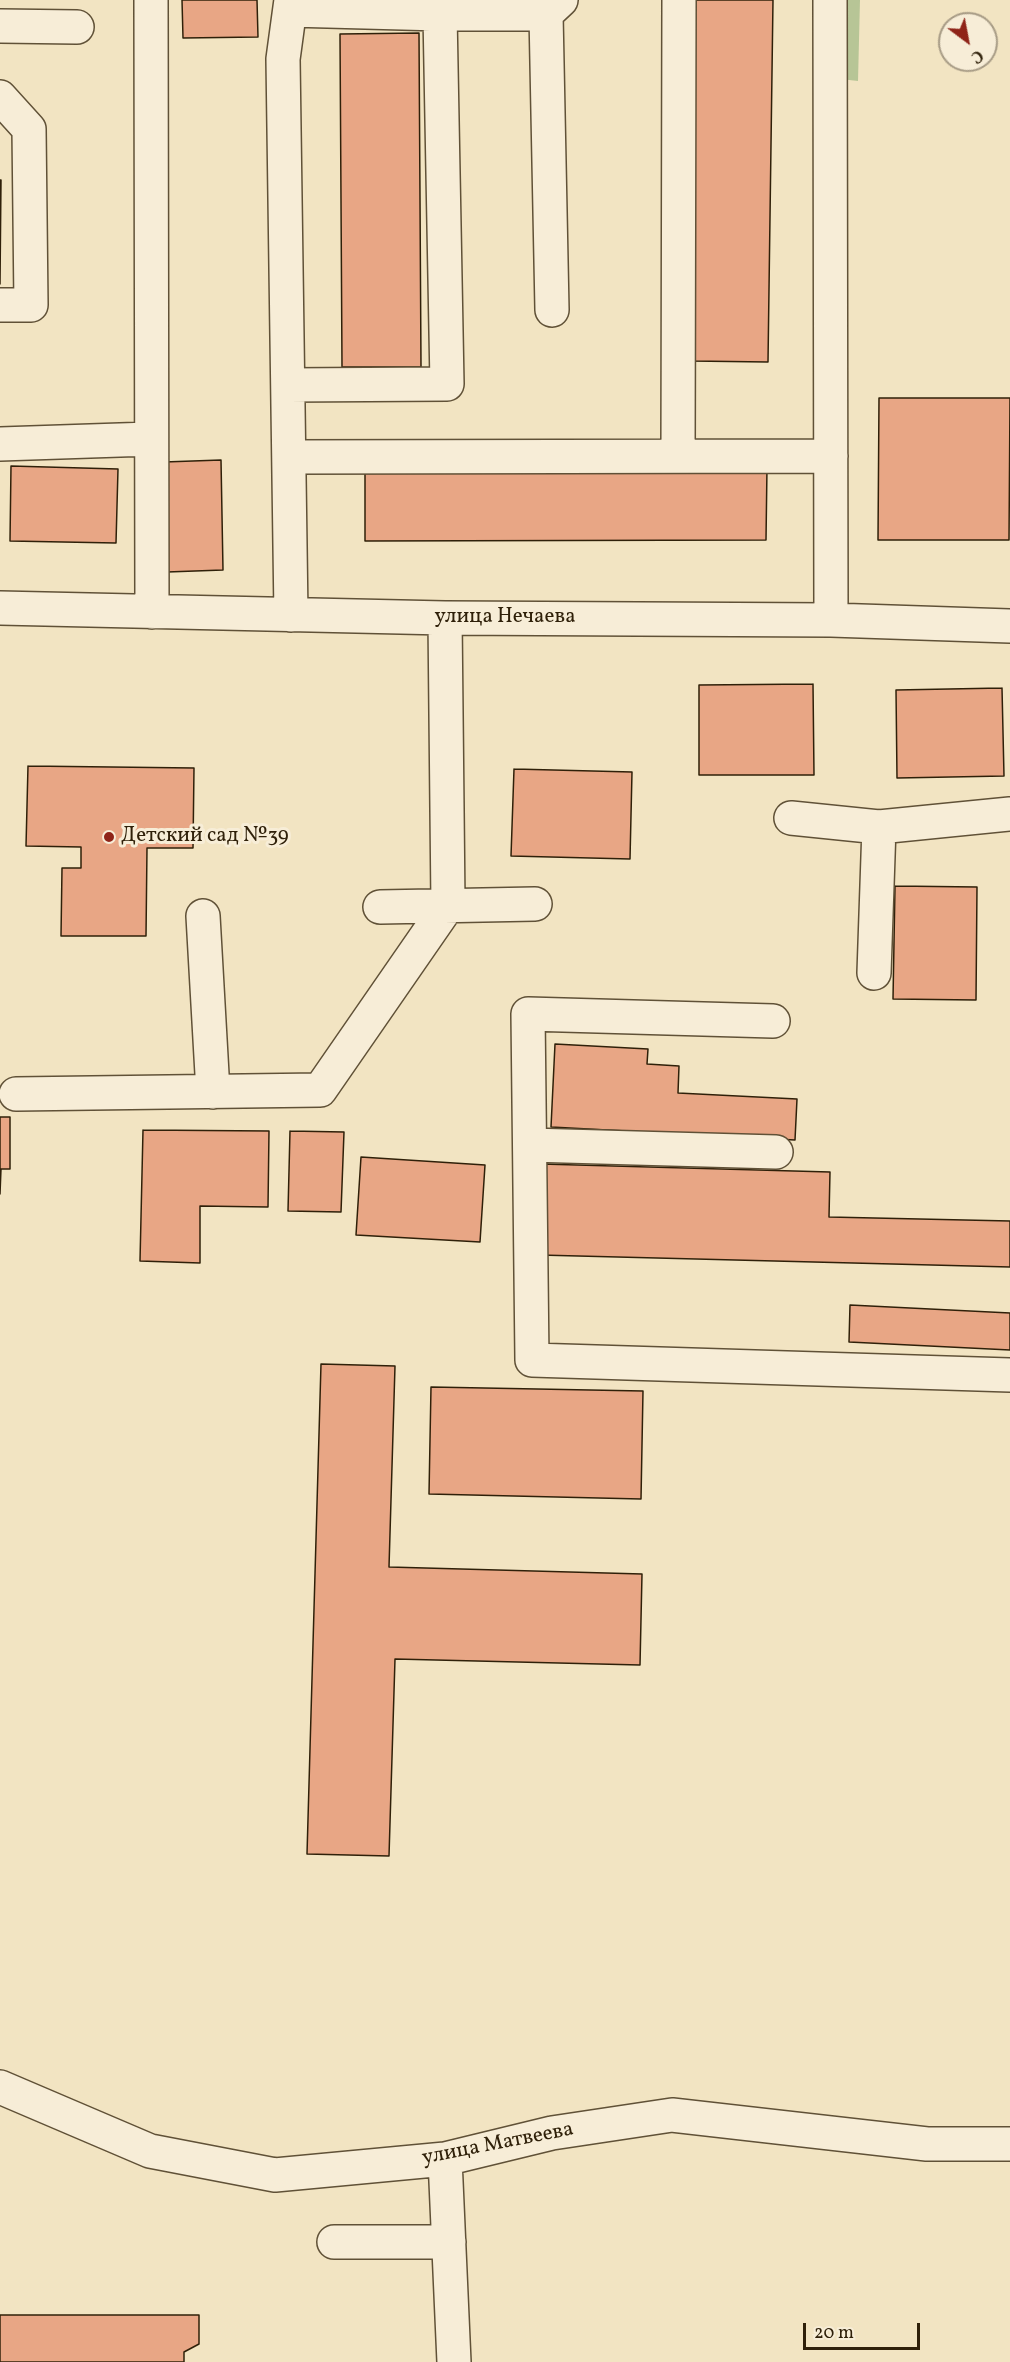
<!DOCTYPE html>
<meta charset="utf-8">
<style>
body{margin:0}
#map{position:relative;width:1010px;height:2362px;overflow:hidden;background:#f2e4c2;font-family:Vollkorn,serif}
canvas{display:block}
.north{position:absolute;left:938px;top:12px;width:60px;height:60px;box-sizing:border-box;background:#f7edd7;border:2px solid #a79b85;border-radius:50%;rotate:148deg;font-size:16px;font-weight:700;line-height:24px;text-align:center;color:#2f2009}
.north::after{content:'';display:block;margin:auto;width:21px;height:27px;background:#8f2418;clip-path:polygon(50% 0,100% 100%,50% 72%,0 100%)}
.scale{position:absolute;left:803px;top:2323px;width:117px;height:27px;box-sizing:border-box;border:3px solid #2f2009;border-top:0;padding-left:8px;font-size:18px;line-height:21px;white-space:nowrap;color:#2f2009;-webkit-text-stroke:4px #f7edd7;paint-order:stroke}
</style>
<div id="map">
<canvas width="1010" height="2362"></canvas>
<div class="north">С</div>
<div class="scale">20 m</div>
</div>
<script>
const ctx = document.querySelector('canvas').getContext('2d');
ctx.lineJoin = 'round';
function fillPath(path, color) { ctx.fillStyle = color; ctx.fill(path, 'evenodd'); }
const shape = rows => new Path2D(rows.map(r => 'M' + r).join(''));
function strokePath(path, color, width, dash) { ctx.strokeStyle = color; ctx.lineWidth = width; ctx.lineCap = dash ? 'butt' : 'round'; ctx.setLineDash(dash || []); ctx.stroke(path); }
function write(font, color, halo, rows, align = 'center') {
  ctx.font = font + ' Vollkorn,serif'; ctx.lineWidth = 6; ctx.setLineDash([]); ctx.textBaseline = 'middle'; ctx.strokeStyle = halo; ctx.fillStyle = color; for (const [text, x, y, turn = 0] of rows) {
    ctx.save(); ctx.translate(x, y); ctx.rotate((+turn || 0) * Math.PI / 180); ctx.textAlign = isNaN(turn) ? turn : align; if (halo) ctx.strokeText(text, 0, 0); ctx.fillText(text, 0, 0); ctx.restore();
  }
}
fillPath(shape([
 [840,0,860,0,858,81,840,79]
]), '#b7c596');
const building = shape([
 [182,0,257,0,258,37,183,38,182,0],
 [695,0,773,0,768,362,691,361,695,0],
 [419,33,421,367,342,367,340,34,419,33],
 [0,180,1,180,0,284,0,180],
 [879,398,1010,398,1009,540,878,540,879,398],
 [221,460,223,570,167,572,164,462,221,460],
 [11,466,118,469,116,543,10,541,11,466],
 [365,467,767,467,766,540,365,541,365,467],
 [813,684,814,775,699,775,699,685,813,684],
 [1002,688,1004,776,897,778,896,690,1002,688],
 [28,766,194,768,193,848,147,848,146,936,61,936,62,868,81,868,81,847,26,846,28,766],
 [514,769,632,772,630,859,511,856,514,769],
 [895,886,977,887,976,1000,893,999,895,886],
 [555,1044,648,1049,647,1064,679,1066,678,1093,797,1099,795,1140,551,1127,555,1044],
 [0,1117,10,1117,10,1169,1,1169,0,1194,0,1117],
 [143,1130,269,1131,268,1207,200,1206,200,1263,140,1261,143,1130],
 [290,1131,344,1132,341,1212,288,1211,290,1131],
 [361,1157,485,1165,480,1242,356,1235,361,1157],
 [541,1164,830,1172,829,1217,1010,1221,1010,1267,539,1255,541,1164],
 [850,1305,1010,1313,1010,1350,849,1342,850,1305],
 [321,1364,395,1366,389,1567,642,1574,640,1665,395,1659,389,1856,307,1854,321,1364],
 [431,1387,643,1391,641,1499,429,1494,431,1387],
 [0,2315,199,2315,199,2344,184,2352,184,2362,0,2362,0,2315]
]);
fillPath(building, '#e8a685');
strokePath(building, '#2f2009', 1.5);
const minor = shape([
 [151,0,152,612],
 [830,0,831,620],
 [440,14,546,14,561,0],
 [546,14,552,310],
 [0,26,77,27],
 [0,97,29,129,31,305,0,305],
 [288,385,447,384,440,14,290,10],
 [0,444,150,439],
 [678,456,679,0],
 [289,457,831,456],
 [0,608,445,618,831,620,1010,626],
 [291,615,283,59,291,0],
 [791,818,879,827],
 [380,907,535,904],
 [203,916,213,1092],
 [874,973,879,827,1010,814],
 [773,1021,528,1014,532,1360,1010,1375],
 [16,1094,320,1090,448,905,445,618],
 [530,1145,776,1152],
 [0,2087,150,2151,275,2175,445,2159,552,2133,672,2115,927,2144,1010,2144],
 [445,2159,454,2362],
 [334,2242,449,2242]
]);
strokePath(minor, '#605137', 36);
strokePath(minor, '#f7edd7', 33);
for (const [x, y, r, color] of [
 [109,837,6,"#8f2418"]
]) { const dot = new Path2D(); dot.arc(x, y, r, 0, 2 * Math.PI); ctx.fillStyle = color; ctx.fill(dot); strokePath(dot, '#f7edd7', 2); }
write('21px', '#2f2009', '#f7edd7', [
 ["улица Нечаева",505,618],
 ["улица Матвеева",498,2145,-11]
]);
write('21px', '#2f2009', '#f7edd7', [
 ["Детский сад №39",121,837]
], 'left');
</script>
